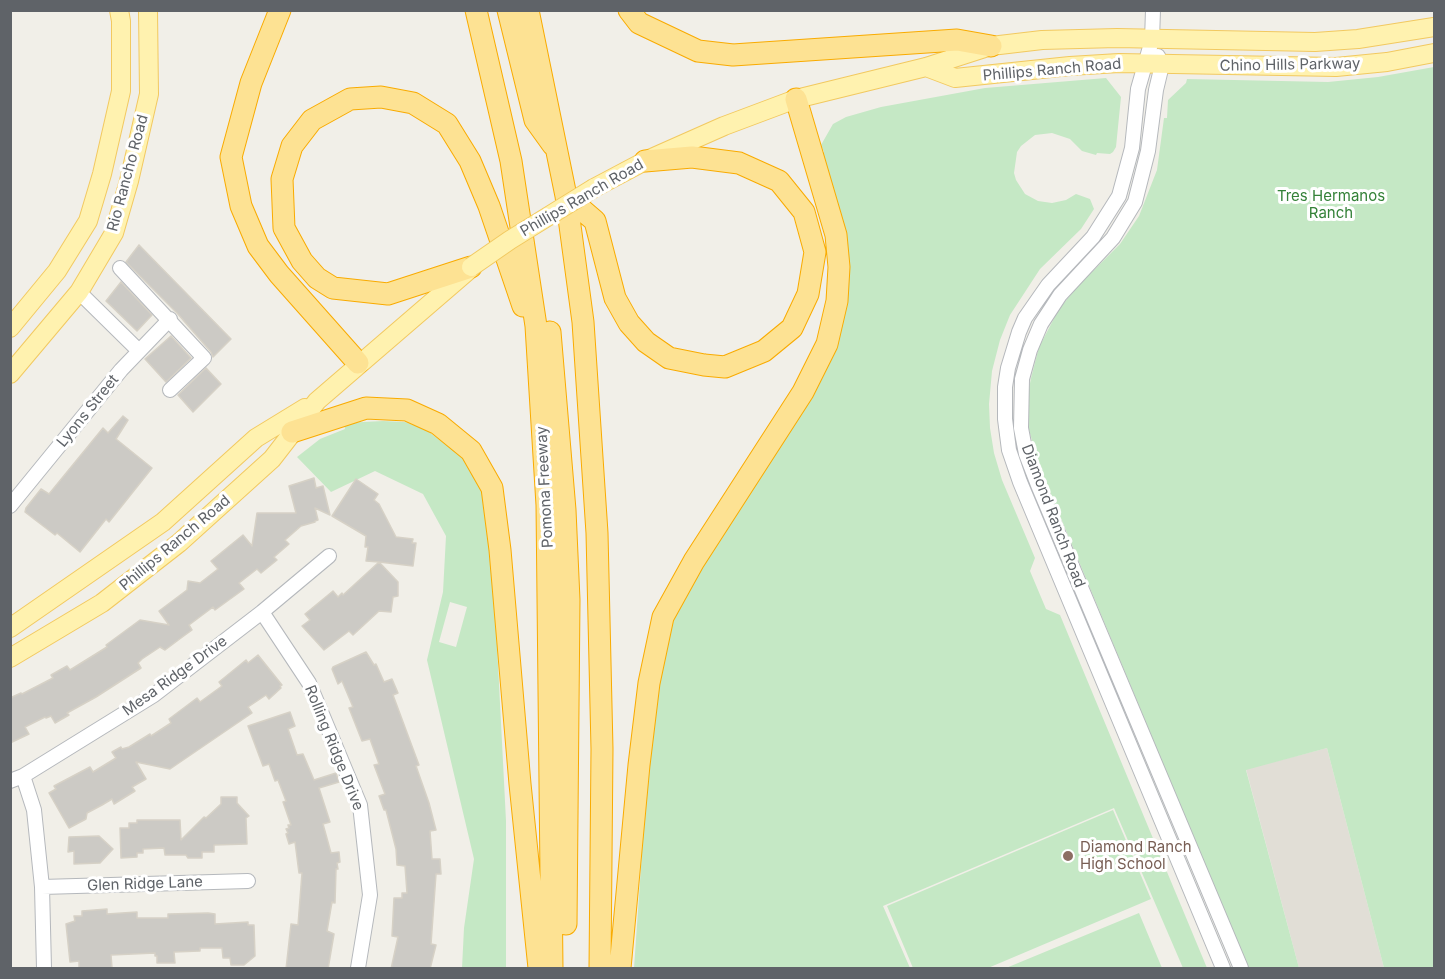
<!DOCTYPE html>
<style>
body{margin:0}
#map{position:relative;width:1445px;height:979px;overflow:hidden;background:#f1efe8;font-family:Inter,sans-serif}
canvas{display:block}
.frame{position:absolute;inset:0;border:12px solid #5f6368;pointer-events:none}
</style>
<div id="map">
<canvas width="1445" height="979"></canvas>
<div class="frame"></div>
</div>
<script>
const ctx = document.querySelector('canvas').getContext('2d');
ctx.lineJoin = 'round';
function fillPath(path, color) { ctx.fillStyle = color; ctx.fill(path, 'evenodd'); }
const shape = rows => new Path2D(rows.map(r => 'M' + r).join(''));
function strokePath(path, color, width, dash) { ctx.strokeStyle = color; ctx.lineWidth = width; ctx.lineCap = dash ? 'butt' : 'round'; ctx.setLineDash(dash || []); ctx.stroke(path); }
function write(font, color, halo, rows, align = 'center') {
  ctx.font = font + ' Inter,sans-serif'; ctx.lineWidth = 6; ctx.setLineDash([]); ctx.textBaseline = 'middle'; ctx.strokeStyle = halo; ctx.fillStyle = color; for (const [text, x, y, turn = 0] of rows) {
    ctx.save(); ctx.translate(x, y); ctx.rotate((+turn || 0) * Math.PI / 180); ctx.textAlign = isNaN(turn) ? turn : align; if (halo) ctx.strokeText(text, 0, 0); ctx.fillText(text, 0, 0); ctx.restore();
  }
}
fillPath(shape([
 [1327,748,1384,968,1299,968,1246,769]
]), '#e1ded6');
fillPath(shape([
 [1434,67,1434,968,1384,968,1327,748,1246,770,1299,968,1248,968,1040,468,1029,430,1028,394,1031,378,1039,347,1059,309,1077,287,1120,244,1139,216,1157,170,1164,118,1167,118,1168,100,1186,83,1187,79,1328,82,1378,77],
 [1106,78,1121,97,1116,147,1113,152,1110,154,1097,153,1096,155,1082,151,1070,139,1052,133,1035,135,1021,146,1017,152,1014,173,1016,180,1025,194,1038,201,1052,203,1066,200,1076,194,1090,199,1094,209,1081,229,1040,269,1010,315,1000,340,992,371,989,404,990,428,994,453,1002,480,1035,558,1030,571,1046,609,1060,615,1207,968,1183,968,1114,808,883,906,910,968,634,968,651,722,664,648,680,603,841,323,819,154,824,152,821,145,833,124,846,117,881,107,985,88],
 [383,421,405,422,425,429,461,456,475,474,487,508,495,605,506,821,506,968,462,968,464,928,474,859,427,660,443,592,446,536,423,494,375,471,331,492,297,457,320,439,345,429,344,423],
 [450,602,467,607,456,647,439,642],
 [1113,810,1151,899,988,968,913,968,887,906],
 [1139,913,1162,968,1006,968]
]), '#c5e8c5');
const building = shape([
 [139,245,231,339,213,357,211,352,177,313,126,262,139,245],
 [121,282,152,315,137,331,106,301,121,282],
 [171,336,191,358,166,382,145,359,171,336],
 [206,368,221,384,193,412,178,395,206,368],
 [123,416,128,420,116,439,152,468,109,522,106,519,80,552,57,533,55,535,34,519,25,512,26,508,41,489,49,494,103,428,108,433,123,416],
 [314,478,316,488,323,486,330,515,315,508,318,520,315,521,315,522,301,526,285,540,289,544,274,557,277,560,261,573,257,569,239,583,244,589,215,610,213,607,189,625,192,630,181,638,165,650,160,647,142,659,138,663,141,668,96,697,67,713,69,715,55,723,51,716,46,718,45,717,25,727,29,734,10,743,10,698,21,693,22,694,53,678,51,675,67,666,70,670,107,647,106,645,140,620,169,625,159,611,187,590,188,581,200,583,218,569,211,561,243,535,252,546,257,513,296,513,289,486,314,478],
 [356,479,378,494,374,500,379,504,396,537,413,539,412,543,416,543,413,566,379,562,398,582,398,596,393,597,391,612,379,611,353,635,349,631,324,650,302,626,310,620,305,614,333,591,338,597,342,593,343,595,379,562,366,561,368,547,365,547,366,536,332,516,356,479],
 [366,652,374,665,376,664,384,682,392,679,398,693,393,695,419,765,416,766,429,803,436,830,430,831,432,859,440,859,441,874,436,874,431,944,436,945,430,969,391,969,398,937,392,936,394,898,402,898,402,893,407,893,405,866,397,865,396,849,386,810,384,810,379,796,385,794,374,765,379,764,370,739,362,741,349,708,353,707,342,681,338,684,332,669,333,667,366,652],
 [258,655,282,685,280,686,281,688,269,699,266,695,248,707,252,713,170,769,136,762,146,779,132,787,135,791,114,804,112,799,102,805,87,813,86,819,69,828,49,793,56,789,54,786,90,767,93,772,116,758,112,752,121,747,122,749,129,747,150,734,151,736,171,723,169,719,197,698,200,702,222,686,219,682,246,660,248,663,258,655],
 [290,712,295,726,288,729,297,755,303,754,314,780,336,773,339,782,319,788,330,822,323,824,331,853,339,852,340,862,337,863,338,869,336,869,335,903,332,902,327,931,334,934,328,969,286,969,291,924,298,925,302,873,299,873,295,842,289,844,286,834,288,833,286,829,289,828,288,825,291,825,283,802,286,801,278,780,275,781,269,764,263,766,248,726,290,712],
 [221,797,237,797,237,803,249,816,246,818,247,844,214,845,214,852,202,852,202,858,188,858,186,855,165,855,164,848,143,849,143,853,137,853,137,857,121,858,120,828,129,828,129,823,137,823,137,820,180,820,181,840,204,817,206,818,221,804,221,797],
 [99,836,113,849,100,863,74,864,74,851,68,852,69,837,99,836],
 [107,909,107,914,137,912,137,918,168,918,168,914,208,913,215,914,215,924,248,922,248,925,254,925,255,956,244,965,231,965,230,958,223,958,222,948,200,948,200,951,174,952,175,963,157,963,157,956,155,956,155,953,111,955,112,968,79,969,79,961,70,962,66,924,75,921,74,916,82,916,82,911,107,909]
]);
fillPath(building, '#cccac5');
strokePath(building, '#d6d1c6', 1.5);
const minor = shape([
 [1153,10,1152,40,1138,89,1132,148,1119,196,1093,237,1048,285,1025,318,1019,332,1008,368,1005,387,1005,419,1009,450,1020,482,1223,968],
 [1158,56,1162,65,1156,90,1148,151,1135,202,1113,238,1060,295,1041,324,1030,350,1022,379,1021,428,1026,454,1038,485,1241,968],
 [120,268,204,358,170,390],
 [79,292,139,351],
 [10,506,121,370,170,319],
 [262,612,309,683,360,805,370,895,358,968],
 [23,776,34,810,42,887,44,968],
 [10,781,23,776,154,695,262,612,329,556],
 [42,887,248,881]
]);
const major = shape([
 [926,67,955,78,1070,66,1119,63,1336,67,1387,62,1434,53],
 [594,188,645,161,724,126,796,99,926,67,991,46,1042,40,1117,38,1315,42,1358,39,1434,27],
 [10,328,57,271,88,221,102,174,121,91,121,21,119,10],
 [10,374,79,292,114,233,129,181,149,94,148,10],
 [10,628,163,522,256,438,305,408],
 [10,658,102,603,179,543,272,459,317,401,469,270]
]);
const highway = shape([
 [280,10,251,83,231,157,241,206,258,246,279,274,358,363],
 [476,10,511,161,536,326,547,505,552,968],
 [508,10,535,120,553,145],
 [528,10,566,196,583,322,597,533,602,749,600,968],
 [629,10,639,23,698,51,733,55,957,40,991,46],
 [566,196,595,221,615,298,629,323,646,342,669,358,704,365,725,367,764,351,792,328,808,294,815,252,804,212,779,181,739,163,692,157,645,161],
 [471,267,388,294,333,288,317,278,302,261,284,228,282,179,292,146,312,120,350,99,381,97,413,103,447,124,470,161,489,206,523,306],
 [550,332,565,510,569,600,566,924],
 [292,432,366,408,407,410,438,424,471,451,492,488,500,550,520,784,539,968],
 [620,968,639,765,649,683,663,617,694,561,803,392,827,344,837,301,839,267,836,235,796,99]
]);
strokePath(minor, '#b5b8bc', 16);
strokePath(major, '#f2c960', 20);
strokePath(highway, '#f9ab00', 23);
strokePath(minor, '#fff', 14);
strokePath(major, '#fff2af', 18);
strokePath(highway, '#fde293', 21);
const majorBridge = shape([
 [471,267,510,240,594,188]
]);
strokePath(majorBridge, '#f2c960', 20, []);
strokePath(majorBridge, '#fff2af', 18);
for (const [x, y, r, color] of [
 [1068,856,6,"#8d6e63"]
]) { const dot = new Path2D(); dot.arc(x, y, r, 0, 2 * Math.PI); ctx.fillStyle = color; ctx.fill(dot); strokePath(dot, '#fff', 2); }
write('15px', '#5f6368', '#fff', [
 ["Chino Hills Parkway",1290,65,-1],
 ["Phillips Ranch Road",1052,70,-5],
 ["Rio Rancho Road",128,173,-75],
 ["Phillips Ranch Road",582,198,-30],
 ["Lyons Street",88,411,-51],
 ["Pomona Freeway",545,487,-93],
 ["Diamond Ranch Road",1053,516,69],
 ["Phillips Ranch Road",175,543,-40],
 ["Mesa Ridge Drive",175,676,-36],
 ["Rolling Ridge Drive",334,748,68],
 ["Glen Ridge Lane",145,884,-2]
]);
write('15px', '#348238', '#fff', [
 ["Tres Hermanos",1331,196],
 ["Ranch",1331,213]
]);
write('15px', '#785e54', '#fff', [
 ["Diamond Ranch",1080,847],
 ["High School",1080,864]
], 'left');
</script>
